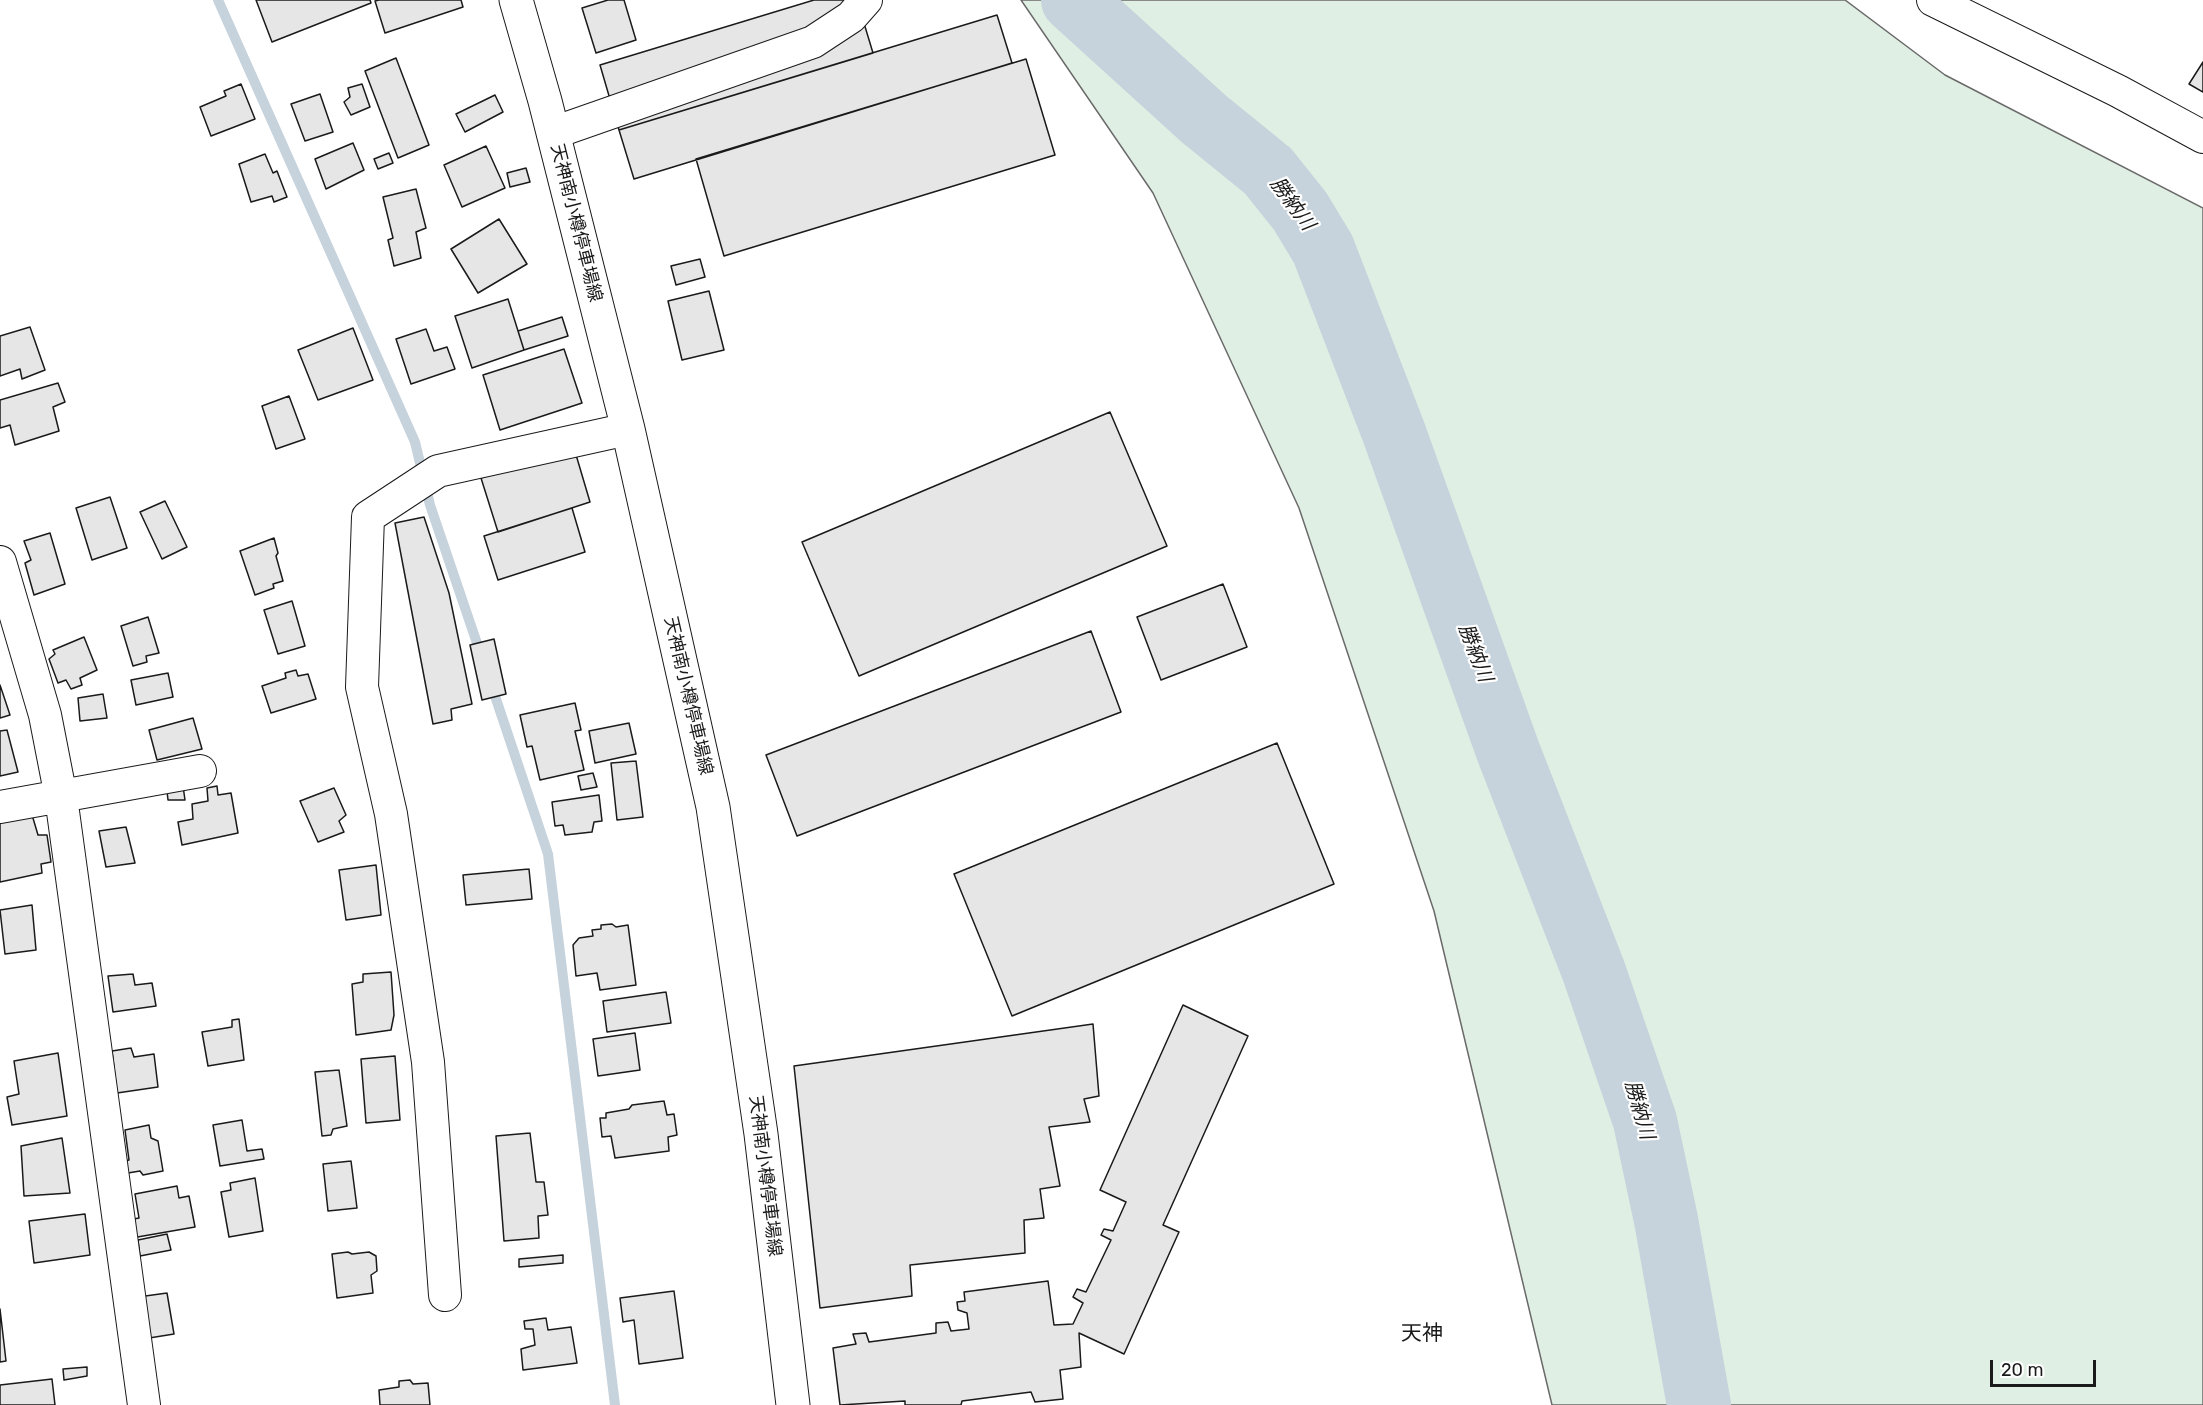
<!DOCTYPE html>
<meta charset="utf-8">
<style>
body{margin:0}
#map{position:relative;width:2203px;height:1405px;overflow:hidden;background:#fff;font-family:Rubik,sans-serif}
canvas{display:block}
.scale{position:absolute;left:1990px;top:1360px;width:106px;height:27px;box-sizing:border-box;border:3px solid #1a1a1a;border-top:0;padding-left:8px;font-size:18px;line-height:21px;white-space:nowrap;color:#1a1a1a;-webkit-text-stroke:4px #fff;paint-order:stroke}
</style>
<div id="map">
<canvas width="2203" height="1405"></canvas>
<div class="scale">20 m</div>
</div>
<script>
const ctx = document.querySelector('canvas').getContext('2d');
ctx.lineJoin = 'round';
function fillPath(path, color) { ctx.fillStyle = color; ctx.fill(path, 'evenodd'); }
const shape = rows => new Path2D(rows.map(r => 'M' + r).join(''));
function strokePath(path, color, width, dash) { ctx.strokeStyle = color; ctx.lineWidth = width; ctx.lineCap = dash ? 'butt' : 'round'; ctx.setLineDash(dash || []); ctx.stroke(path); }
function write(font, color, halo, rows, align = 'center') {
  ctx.font = font + ' Rubik,"Noto Sans JP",sans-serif'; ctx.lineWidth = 4.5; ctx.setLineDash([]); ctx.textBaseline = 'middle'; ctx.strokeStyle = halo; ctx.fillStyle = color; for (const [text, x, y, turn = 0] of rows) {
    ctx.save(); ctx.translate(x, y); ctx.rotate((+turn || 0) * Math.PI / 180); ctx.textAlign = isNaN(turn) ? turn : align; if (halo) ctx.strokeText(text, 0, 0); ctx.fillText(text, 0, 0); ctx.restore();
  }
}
const green = shape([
 [1021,0,1845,0,1945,75,2203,208,2203,1405,1552,1405,1434,911,1299,508,1153,193,1021,0]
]);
fillPath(green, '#e0efe3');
strokePath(green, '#6a6a6a', 1.5);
strokePath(shape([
 [218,0,415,442,430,505,481,655],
 [491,684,548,854,615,1405]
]), '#c6d2dc', 10);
strokePath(shape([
 [1073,0,1204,119,1268,171,1300,211,1323,249,1394,433,1508,751,1594,972,1645,1121,1666,1220,1699,1405]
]), '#c6d2dc', 64);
const building = shape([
 [256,0,370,0,371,3,272,42,256,0],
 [379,0,461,0,463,7,385,33,375,1,379,0],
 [608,0,624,0,636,40,596,53,582,8,608,0],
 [814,0,857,0,873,53,619,130,600,65,814,0],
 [997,15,1012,63,634,179,619,130,997,15],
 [396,58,429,145,398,158,365,71,396,58],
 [1026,59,1055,155,724,256,696,159,1026,59],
 [2203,62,2203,92,2189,84,2203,62],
 [241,84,255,119,211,136,200,107,226,96,224,91,241,84],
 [362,84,370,107,351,115,344,102,350,97,348,88,362,84],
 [320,94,333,132,305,141,291,104,320,94],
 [495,95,503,112,465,132,456,114,495,95],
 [353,143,364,170,326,189,315,159,353,143],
 [486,146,505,188,462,207,444,165,486,146],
 [389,153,393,163,378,169,374,159,389,153],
 [265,154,273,173,277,171,287,197,274,202,272,196,251,202,239,164,265,154],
 [526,168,530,182,510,187,507,173,526,168],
 [416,189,426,228,416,232,421,258,394,266,388,240,393,238,383,197,416,189],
 [499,219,527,264,478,293,451,249,499,219],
 [700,259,705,277,676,285,671,266,700,259],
 [709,291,724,350,682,360,668,301,709,291],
 [508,299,524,350,472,368,455,316,508,299],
 [562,317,568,336,524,350,518,331,562,317],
 [30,327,45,370,22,379,20,369,0,376,0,336,30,327],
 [353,328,373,380,318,400,298,350,353,328],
 [426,329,434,351,447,347,455,369,411,384,396,339,426,329],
 [564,349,582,403,500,430,483,375,564,349],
 [58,383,65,402,53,407,59,431,15,445,10,425,0,428,0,400,58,383],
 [289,396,305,439,276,449,262,406,289,396],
 [1110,412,1167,546,859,676,802,542,1110,412],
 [574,448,590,502,498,532,481,478,574,448],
 [110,497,127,548,92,560,76,508,110,497],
 [165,501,187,547,162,559,140,512,165,501],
 [572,508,585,552,498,580,484,536,572,508],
 [424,517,449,593,472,704,451,709,452,720,433,724,395,523,424,517],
 [50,533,65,584,34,595,25,563,31,560,24,541,50,533],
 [274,538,278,553,276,556,283,581,273,584,274,588,255,595,240,551,274,538],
 [1223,584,1247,647,1161,680,1137,617,1223,584],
 [292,601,305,646,278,654,264,610,292,601],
 [148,617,159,653,146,656,147,662,133,666,121,626,148,617],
 [1091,631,1121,712,797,836,766,755,1091,631],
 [84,637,97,670,80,678,82,685,71,689,66,680,58,683,49,659,55,654,53,650,84,637],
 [494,639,506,694,482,700,470,645,494,639],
 [296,670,298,676,308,674,316,699,271,713,262,686,286,678,285,673,296,670],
 [168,673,173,697,136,705,131,680,168,673],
 [0,685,10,715,0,718,0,685],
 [103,694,107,718,80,721,78,698,103,694],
 [575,703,581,730,575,731,584,770,540,780,532,746,527,747,520,715,575,703],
 [193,718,202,749,157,760,149,730,193,718],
 [629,723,636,754,595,763,589,731,629,723],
 [7,730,18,772,0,776,0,731,7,730],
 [1277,743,1334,884,1012,1016,954,874,1277,743],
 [636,761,643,817,617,820,611,763,636,761],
 [593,773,597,787,581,790,578,776,593,773],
 [182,779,185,800,168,800,166,782,182,779],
 [217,786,218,795,231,793,238,833,182,845,178,822,193,819,192,804,208,801,207,788,217,786],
 [334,788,346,815,339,821,344,832,318,842,300,801,334,788],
 [599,795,602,821,594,822,592,832,565,835,563,825,555,826,552,802,599,795],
 [30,808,38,835,47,835,51,862,41,864,42,873,0,882,0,813,30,808],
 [126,827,135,863,106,867,99,831,126,827],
 [376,865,381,915,346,920,339,870,376,865],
 [529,869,532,899,466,905,463,875,529,869],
 [32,905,36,950,5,954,0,910,32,905],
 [612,924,616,927,628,925,636,985,600,990,597,973,576,976,573,945,579,938,593,936,592,930,601,929,601,925,612,924],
 [391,972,394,1015,391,1030,356,1035,352,984,363,982,363,974,391,972],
 [133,974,135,985,152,983,156,1006,113,1012,108,976,133,974],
 [666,992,671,1023,607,1032,603,1001,666,992],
 [1183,1005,1248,1036,1163,1225,1179,1232,1124,1354,1079,1333,1081,1367,1060,1370,1063,1399,1035,1402,1031,1392,962,1401,961,1405,905,1405,905,1401,840,1405,833,1348,856,1344,853,1334,866,1333,869,1342,936,1333,936,1323,948,1322,951,1331,969,1329,967,1313,958,1310,957,1302,965,1301,964,1292,1048,1281,1054,1325,1073,1324,1083,1303,1073,1297,1077,1289,1086,1292,1111,1240,1101,1235,1104,1229,1113,1231,1126,1202,1100,1190,1183,1005],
 [239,1019,244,1060,208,1066,202,1032,232,1027,232,1020,239,1019],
 [1093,1024,1099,1096,1084,1099,1090,1122,1049,1127,1060,1186,1040,1189,1044,1218,1024,1220,1025,1253,910,1265,912,1296,820,1308,794,1066,1093,1024],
 [635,1033,640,1070,598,1076,593,1039,635,1033],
 [131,1048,134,1057,154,1054,158,1087,117,1093,112,1051,131,1048],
 [58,1053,67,1116,12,1125,7,1097,19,1094,14,1061,58,1053],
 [395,1056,400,1120,366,1123,361,1059,395,1056],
 [339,1070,347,1126,333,1129,331,1135,322,1136,315,1072,339,1070],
 [664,1101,667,1115,674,1114,677,1135,668,1137,669,1151,615,1158,611,1136,602,1137,600,1118,606,1118,606,1113,629,1109,632,1105,664,1101],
 [242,1120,247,1151,262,1149,264,1159,220,1166,213,1125,242,1120],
 [149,1125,151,1138,158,1141,163,1171,143,1175,140,1171,122,1174,120,1162,129,1160,125,1130,149,1125],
 [530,1133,536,1182,544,1182,548,1215,538,1216,539,1238,504,1241,496,1136,530,1133],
 [62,1138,70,1193,24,1196,21,1146,62,1138],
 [351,1161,357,1208,328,1211,323,1164,351,1161],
 [255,1178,263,1231,229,1237,221,1192,231,1190,230,1183,255,1178],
 [177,1186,179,1198,189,1196,195,1227,126,1239,123,1221,139,1218,135,1194,177,1186],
 [85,1214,90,1255,34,1263,29,1221,85,1214],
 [167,1234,171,1250,140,1256,138,1240,167,1234],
 [348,1252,352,1254,369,1252,376,1256,377,1271,371,1275,373,1293,337,1298,332,1254,348,1252],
 [563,1255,563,1263,519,1267,519,1259,563,1255],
 [674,1291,683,1358,639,1364,634,1320,623,1322,620,1298,674,1291],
 [167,1293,174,1334,143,1339,138,1297,167,1293],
 [0,1309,6,1361,0,1362,0,1309],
 [546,1318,548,1330,571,1327,577,1363,523,1370,521,1349,535,1345,533,1329,525,1329,524,1321,546,1318],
 [87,1367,87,1376,64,1380,63,1369,87,1367],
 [52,1379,55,1405,0,1405,0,1385,52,1379],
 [410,1380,413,1384,428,1383,430,1405,380,1405,379,1390,399,1387,399,1381,410,1380]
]);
fillPath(building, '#e6e6e6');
strokePath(building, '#1a1a1a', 1.5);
const street = shape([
 [1933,0,2118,91,2203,137],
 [553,133,813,42,851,17,866,0],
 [0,562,45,715,61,797,144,1405],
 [0,807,200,771],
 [445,1295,428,1062,391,814,362,687,368,517,438,471,628,429]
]);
const secondary = shape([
 [516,0,545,101,628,429,713,807,761,1134,793,1405]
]);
strokePath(street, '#1a1a1a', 34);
strokePath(secondary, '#1a1a1a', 35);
strokePath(street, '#fff', 32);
strokePath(secondary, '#fff', 33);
write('18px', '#1a1a1a', '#fff', [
 ["天神南小樽停車場線",576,223,76],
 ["天神南小樽停車場線",688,696,77],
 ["天神南小樽停車場線",765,1176,83]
]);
write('italic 20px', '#1a1a1a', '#fff', [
 ["勝納川",1292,204,54],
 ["勝納川",1475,653,69],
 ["勝納川",1639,1110,74]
]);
write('21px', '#1a1a1a', '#fff', [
 ["天神",1422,1334]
]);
</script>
